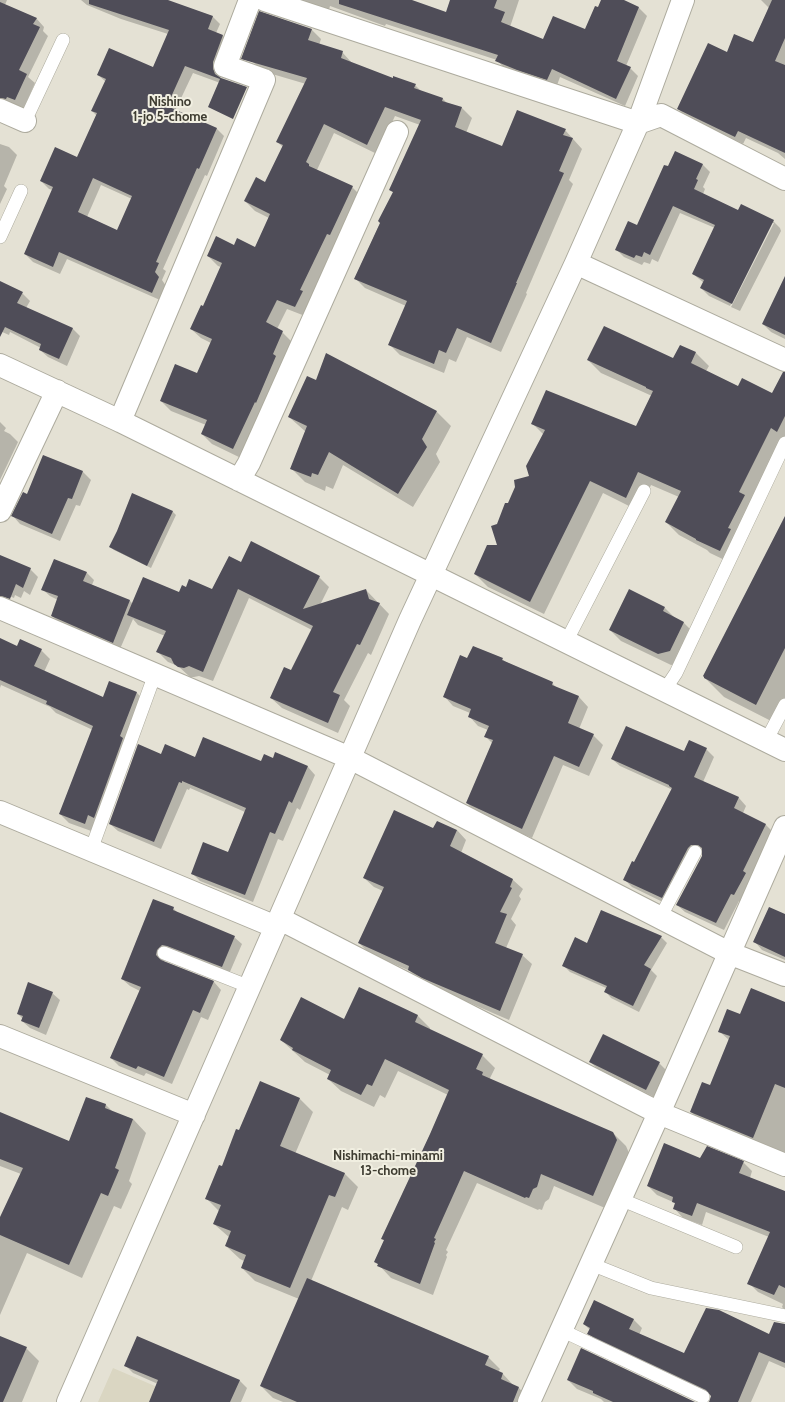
<!DOCTYPE html>
<style>
body{margin:0}
canvas{display:block;background:#e4e1d4}
</style>
<canvas width="785" height="1402"></canvas>
<script>
const ctx = document.querySelector('canvas').getContext('2d');
ctx.lineJoin = 'round';
function fillPath(path, color) { ctx.fillStyle = color; ctx.fill(path, 'evenodd'); }
const shape = rows => new Path2D(rows.map(r => 'M' + r).join(''));
function strokePath(path, color, width, dash) { ctx.strokeStyle = color; ctx.lineWidth = width; ctx.lineCap = dash ? 'butt' : 'round'; ctx.setLineDash(dash || []); ctx.stroke(path); }
function write(font, color, halo, rows, align = 'center') {
  ctx.font = font + ' Cabin,sans-serif'; ctx.lineWidth = 4; ctx.setLineDash([]); ctx.textBaseline = 'middle'; ctx.strokeStyle = halo; ctx.fillStyle = color; for (const [text, x, y, turn = 0] of rows) {
    ctx.save(); ctx.translate(x, y); ctx.rotate((+turn || 0) * Math.PI / 180); ctx.textAlign = isNaN(turn) ? turn : align; if (halo) ctx.strokeText(text, 0, 0); ctx.fillText(text, 0, 0); ctx.restore();
  }
}
fillPath(shape([
 [113,1368,192,1402,98,1402]
]), '#dad6c2');
fillPath(shape([
 [0,0,7,0,5,5,36,18,44,27,43,31,48,36,28,77,35,83,24,108,17,105,15,107,0,105],
 [81,0,165,0,212,16,220,24,216,33,223,36,231,43,221,70,220,77,223,84,193,73,175,111,216,128,224,136,207,176,205,175,163,269,166,271,162,280,166,286,160,300,67,259,60,274,33,262,25,254,53,190,49,189,41,181,78,158,97,116,92,111,106,82,98,75,153,68,168,34,121,19,87,5],
 [101,185,132,199,118,231,87,217],
 [290,0,409,0,447,13,451,0,519,0,510,27,543,40,586,31,602,0,621,0,639,8,647,16,626,66,630,68,638,76,625,106,560,77,556,88,505,69,497,60,386,24,385,26,330,6,328,13],
 [761,0,785,0,785,159,778,153,746,138,743,144,686,117,678,109,727,53,753,43,769,8],
 [311,29,321,39,319,45,342,52,352,63,393,79,415,85,422,92,443,99,447,103,462,108,472,118,466,133,502,148,565,130,582,149,569,180,573,184,526,293,527,294,501,352,467,337,456,362,449,359,444,373,400,355,390,345,406,306,365,288,355,278,394,193,390,190,420,125,395,116,377,154,334,133,317,170,352,187,362,197,337,243,310,300,312,302,305,316,287,309,277,329,282,332,292,342,243,459,212,444,202,434,206,425,171,411,161,401,197,375,211,343,201,338,191,329,204,307,221,267,218,266,208,256,234,246,255,248,269,218,255,211,245,201,266,184,283,147,277,142,306,84,262,71,252,61],
 [0,144,9,147,17,155,4,186,7,189,0,204],
 [702,164,710,172,703,187,705,189,703,194,739,211,772,220,780,228,781,231,740,311,731,307,774,223,772,223,730,306,709,296,701,288,704,283,693,274,715,228,680,213,658,262,652,259,650,264,644,262,642,265,624,257,617,250,637,227,668,167],
 [785,278,785,339,771,332,763,324],
 [0,282,22,293,30,301,26,308,73,329,80,336,67,366,48,357,40,350,41,348,10,332,9,335,0,331],
 [680,346,696,353,709,366,706,371,739,387,772,394,785,391,785,441,733,564,710,553,707,550,679,535,666,522,679,497,651,485,639,511,603,493,544,614,488,587,475,574,498,546,498,525,508,504,530,477,544,435,533,424,637,427,652,396,601,373,588,360,674,359],
 [316,381,437,412,451,426,436,454,440,462,413,507,343,465,333,489,326,486,325,491,305,482,291,468,306,432,289,417],
 [0,422,6,428,4,431,10,434,18,442,0,480],
 [44,456,83,472,91,480,80,506,76,505,60,541,20,524,13,516,27,496],
 [172,511,176,515,151,568,114,550,110,547,118,531],
 [785,518,785,702,775,723,724,697,705,678],
 [0,556,30,569,38,577,30,595,24,591,21,598,15,595,14,598,0,592],
 [241,563,319,577,329,587,320,605,366,590,389,614,371,655,368,653,344,700,350,706,338,733,282,708,271,698,291,671,312,630,249,598,213,681,199,676,194,677,190,677,178,666,168,662,158,652,165,636,138,625,133,619,120,649,59,623,52,616,58,600,50,596,42,589,87,573,94,580,92,585,130,601,133,604,180,593,213,590],
 [665,608,675,618,684,623,695,634,681,663,671,665,621,641,610,630],
 [0,639,18,647,41,650,50,659,44,672,103,698,109,682,137,693,146,702,94,832,69,823,60,814,93,730,56,713,50,707,1,685,0,688],
 [468,659,502,659,506,662,552,683,557,688,579,697,588,707,579,729,593,735,603,745,589,776,563,765,532,838,476,813,467,803,493,744,485,736,488,730,478,726,469,716,470,713,453,706,444,696],
 [706,749,714,757,703,782,739,798,746,806,743,813,766,825,773,832,750,878,753,881,742,902,739,901,724,930,685,912,677,905,703,856,702,851,695,856,669,905,632,887,625,880,635,863,673,790,620,766,612,759],
 [276,753,308,767,315,775,300,810,297,808,283,841,278,839,253,902,200,881,192,873,228,853,245,812,190,788,189,790,187,789,161,849,118,831,110,824,161,755,262,762,273,759],
 [434,830,457,830,466,840,461,853,513,880,523,889,519,896,521,899,511,919,516,925,506,948,522,955,532,964,509,1020,433,987,418,980,410,971,369,953,359,943,383,891,374,887,364,878],
 [173,908,179,914,234,937,242,944,229,974,164,958,164,962,214,982,221,990,208,1020,201,1017,172,1084,146,1073,144,1076,119,1066,111,1058,140,991,130,986,122,979],
 [785,915,785,960,762,950,755,942],
 [661,937,667,943,651,970,657,976,639,1012,611,998,605,991,606,988,570,972,563,965,588,944],
 [360,988,418,1016,430,1028,430,1030,482,1055,495,1068,489,1080,613,1133,626,1146,629,1153,605,1208,554,1186,549,1199,545,1202,542,1210,539,1209,538,1210,477,1183,446,1250,448,1252,446,1255,447,1257,433,1295,391,1278,376,1262,385,1241,383,1239,448,1095,398,1071,385,1098,380,1095,374,1107,341,1091,328,1079,330,1075,305,1062,281,1040,344,1020],
 [52,993,60,1000,46,1035,30,1028,22,1021,23,1019,18,1014],
 [785,1003,785,1153,762,1143,761,1146,699,1120,691,1112,711,1086,729,1040,719,1031,741,1015],
 [590,1062,659,1063,667,1071,654,1097,598,1069],
 [87,1098,106,1105,114,1113,133,1119,146,1133,129,1181,132,1184,121,1209,114,1206,82,1278,27,1253,0,1315,0,1219,21,1174,0,1166,0,1114,69,1142],
 [299,1098,313,1112,295,1154,344,1173,358,1187,348,1210,342,1207,311,1281,488,1357,500,1369,498,1372,503,1374,514,1386,519,1388,530,1400,529,1402,283,1402,273,1398,261,1386,299,1299,255,1281,242,1268,244,1261,240,1259,226,1246,230,1238,214,1224,219,1211,206,1198,240,1132],
 [701,1159,743,1162,752,1171,750,1178,785,1192,785,1310,782,1307,783,1304,758,1292,749,1283,769,1237,706,1212,702,1225,683,1218,674,1208,676,1204,673,1202,657,1195,648,1186],
 [633,1319,642,1328,639,1335,684,1354,769,1336,785,1324,785,1368,769,1361,751,1402,710,1402,712,1396,598,1342,588,1333,590,1330,584,1324],
 [0,1337,26,1348,39,1361,22,1402,0,1402],
 [125,1365,239,1380,247,1388,241,1402,150,1402,158,1384,133,1373],
 [568,1380,692,1402,604,1402,601,1399,577,1389]
]), '#0003');
fillPath(shape([
 [89,0,168,0,213,16,208,29,223,35,213,62,213,68,215,74,221,78,247,87,233,119,208,107,220,79,185,66,167,106,217,128,199,169,197,168,156,262,159,263,155,272,159,277,152,293,59,252,53,267,24,254,53,187,40,181,55,147,77,157,97,113,91,111,106,79,97,75,109,48,153,67,169,30,89,4],
 [93,178,132,196,117,230,78,212],
 [339,0,412,0,446,12,450,0,497,0,494,8,505,12,501,22,543,39,553,16,585,29,595,6,598,7,601,0,624,0,639,7,617,61,631,67,616,99,552,69,547,80,517,70,495,61,498,55,339,4],
 [772,0,785,0,785,38,775,61,785,65,785,153,738,131,735,137,677,109,708,43,727,52,734,34,753,42],
 [0,2,37,18,33,24,40,27,19,70,27,74,15,100,7,97,6,99,0,98],
 [259,11,312,29,308,40,343,51,341,58,393,78,393,76,416,84,414,88,443,98,442,101,462,107,455,127,502,146,517,110,566,129,563,135,573,138,559,171,564,173,516,283,517,283,491,343,457,328,446,353,439,350,434,364,388,345,407,301,354,279,380,223,378,221,393,192,389,190,421,120,385,107,367,145,324,124,306,162,309,164,309,166,353,186,330,235,327,234,300,290,303,291,295,307,277,300,266,322,283,331,273,354,276,356,256,403,255,402,233,449,201,434,207,420,160,401,175,364,197,373,212,339,190,329,201,305,203,306,222,263,207,256,216,236,234,245,237,238,255,247,270,214,244,201,256,177,265,182,283,145,276,142,307,78,241,59],
 [675,151,703,164,696,179,698,180,694,189,738,210,741,204,774,220,732,304,700,288,704,280,692,274,715,225,673,206,650,255,644,252,642,257,636,255,634,258,615,250,628,221,637,225,664,165,668,166],
 [785,276,785,335,762,324],
 [0,281,23,292,17,303,73,328,59,359,39,350,41,344,5,327,0,337],
 [604,326,673,358,680,345,696,352,691,363,738,386,742,378,772,393,783,372,785,372,785,416,777,432,771,428,739,492,745,495,728,528,731,529,720,551,696,540,696,539,665,522,681,491,638,472,626,498,590,481,530,602,474,574,487,545,497,545,491,526,497,524,505,503,508,503,515,487,514,480,529,476,526,466,545,430,531,424,546,390,636,426,653,391,646,388,646,387,587,360],
 [326,353,437,411,422,439,427,447,398,494,329,452,318,475,312,473,311,477,290,469,307,426,288,417,307,376,316,380],
 [43,455,83,471,72,499,68,498,52,534,11,516,23,492,27,494],
 [132,493,173,511,147,566,109,547,117,531],
 [785,516,785,648,756,705,704,678,704,677,703,676],
 [251,541,320,576,303,609,366,589,369,599,380,603,360,645,357,644,333,692,340,695,328,723,270,698,284,667,291,670,313,626,238,589,203,672,189,666,184,668,178,667,174,664,171,658,156,652,166,631,127,615,143,577,179,592,182,585,186,587,189,579,212,589,229,556,241,562],
 [0,555,31,568,23,588,16,584,10,599,0,596],
 [54,559,87,572,83,581,130,600,113,643,51,616,58,596,41,590],
 [629,589,665,607,663,611,684,622,670,651,658,654,609,630],
 [0,638,17,646,20,639,42,649,34,666,103,697,109,681,137,692,120,736,123,738,94,818,88,815,85,824,59,814,93,726,46,704,47,701,0,680],
 [473,646,503,658,502,660,553,682,552,685,579,696,568,723,594,734,579,767,554,756,522,829,466,803,493,740,484,737,489,726,468,717,471,709,443,697,460,655,467,658],
 [626,726,684,751,689,740,707,748,694,777,739,797,734,808,766,824,743,871,746,873,734,895,731,894,716,923,676,905,702,856,702,848,698,845,691,845,688,848,662,898,623,880,632,861,634,862,672,788,669,786,669,785,611,759],
 [203,737,261,761,264,754,273,758,275,752,308,766,292,803,289,801,275,834,270,832,245,895,191,874,203,842,228,852,246,808,182,781,182,783,179,782,154,842,109,824,138,744,161,754,165,744,195,757],
 [394,810,433,828,437,821,457,830,450,846,513,879,510,887,512,888,500,912,507,914,495,943,523,954,500,1011,422,978,408,970,409,966,358,943,384,887,363,878],
 [153,899,174,907,173,910,235,936,222,967,167,946,162,945,157,950,156,955,161,960,214,981,200,1013,193,1010,164,1077,138,1066,136,1069,110,1058,141,987,121,979],
 [769,907,785,914,785,957,753,942],
 [601,910,662,936,644,965,651,969,633,1006,604,992,607,986,562,966,575,937,587,943],
 [28,982,53,992,39,1028,21,1021,23,1016,17,1014],
 [359,987,418,1015,415,1022,483,1054,476,1069,483,1072,482,1075,613,1132,617,1140,593,1196,541,1174,537,1187,533,1189,529,1198,526,1197,525,1198,464,1171,434,1238,436,1239,434,1242,435,1243,420,1284,377,1266,378,1264,374,1262,384,1240,381,1239,430,1134,449,1090,385,1059,372,1086,367,1084,361,1095,327,1079,331,1070,292,1050,293,1048,280,1040,301,997,344,1019],
 [751,988,785,1002,785,1088,775,1084,753,1138,690,1112,702,1082,710,1085,730,1036,718,1032,727,1009,740,1014],
 [603,1034,660,1062,646,1090,589,1062],
 [260,1081,300,1098,280,1146,345,1173,335,1197,329,1195,290,1288,241,1268,246,1255,225,1246,231,1231,213,1224,221,1205,205,1199,219,1165,222,1166,236,1129,239,1130],
 [86,1097,106,1104,105,1108,133,1119,115,1168,119,1170,108,1196,101,1193,69,1265,0,1235,0,1217,23,1168,0,1159,0,1112,69,1141],
 [664,1143,700,1158,707,1146,744,1161,739,1173,785,1191,785,1288,779,1285,774,1295,747,1284,770,1232,697,1203,692,1216,673,1209,675,1203,672,1202,673,1197,647,1186],
 [307,1278,489,1356,485,1365,503,1373,501,1379,519,1387,513,1402,297,1402,260,1386],
 [594,1300,634,1319,629,1329,684,1353,706,1308,719,1310,769,1334,774,1322,785,1324,785,1363,759,1352,738,1402,709,1402,711,1396,706,1390,587,1334,590,1328,583,1324],
 [0,1336,27,1347,3,1402,0,1402],
 [137,1336,240,1380,230,1402,149,1402,158,1380,124,1366],
 [581,1348,695,1402,613,1402,593,1393,593,1391,567,1380]
]), '#4f4d58');
const service = shape([
 [25,121,63,40],
 [0,237,21,191],
 [566,642,644,491],
 [664,691,676,673,785,443],
 [766,741,785,705],
 [91,850,155,674],
 [660,918,695,852],
 [164,953,250,987],
 [620,1199,736,1247],
 [591,1264,651,1288,785,1316],
 [561,1330,703,1397]
]);
const minor = shape([
 [265,0,638,123,661,115,785,179],
 [0,110,25,121],
 [576,263,785,360],
 [0,365,120,421,785,750],
 [120,421,264,80,225,66,250,0],
 [239,480,249,463,397,132],
 [0,511,57,391],
 [0,608,350,758,729,953,785,975],
 [0,812,276,927],
 [280,919,659,1113,785,1165],
 [0,1036,194,1115],
 [68,1402,410,620,576,263,638,123,683,0],
 [529,1402,659,1113,785,827]
]);
strokePath(service, '#adab9e', 14);
strokePath(minor, '#adab9e', 24);
strokePath(service, '#fff', 13);
strokePath(minor, '#fff', 22);
write('bold 13px', '#3e3c31', '#f1efe1', [
 ["Nishino",170,102],
 ["1-jo 5-chome",170,117],
 ["Nishimachi-minami",388,1156],
 ["13-chome",388,1171]
]);
</script>
